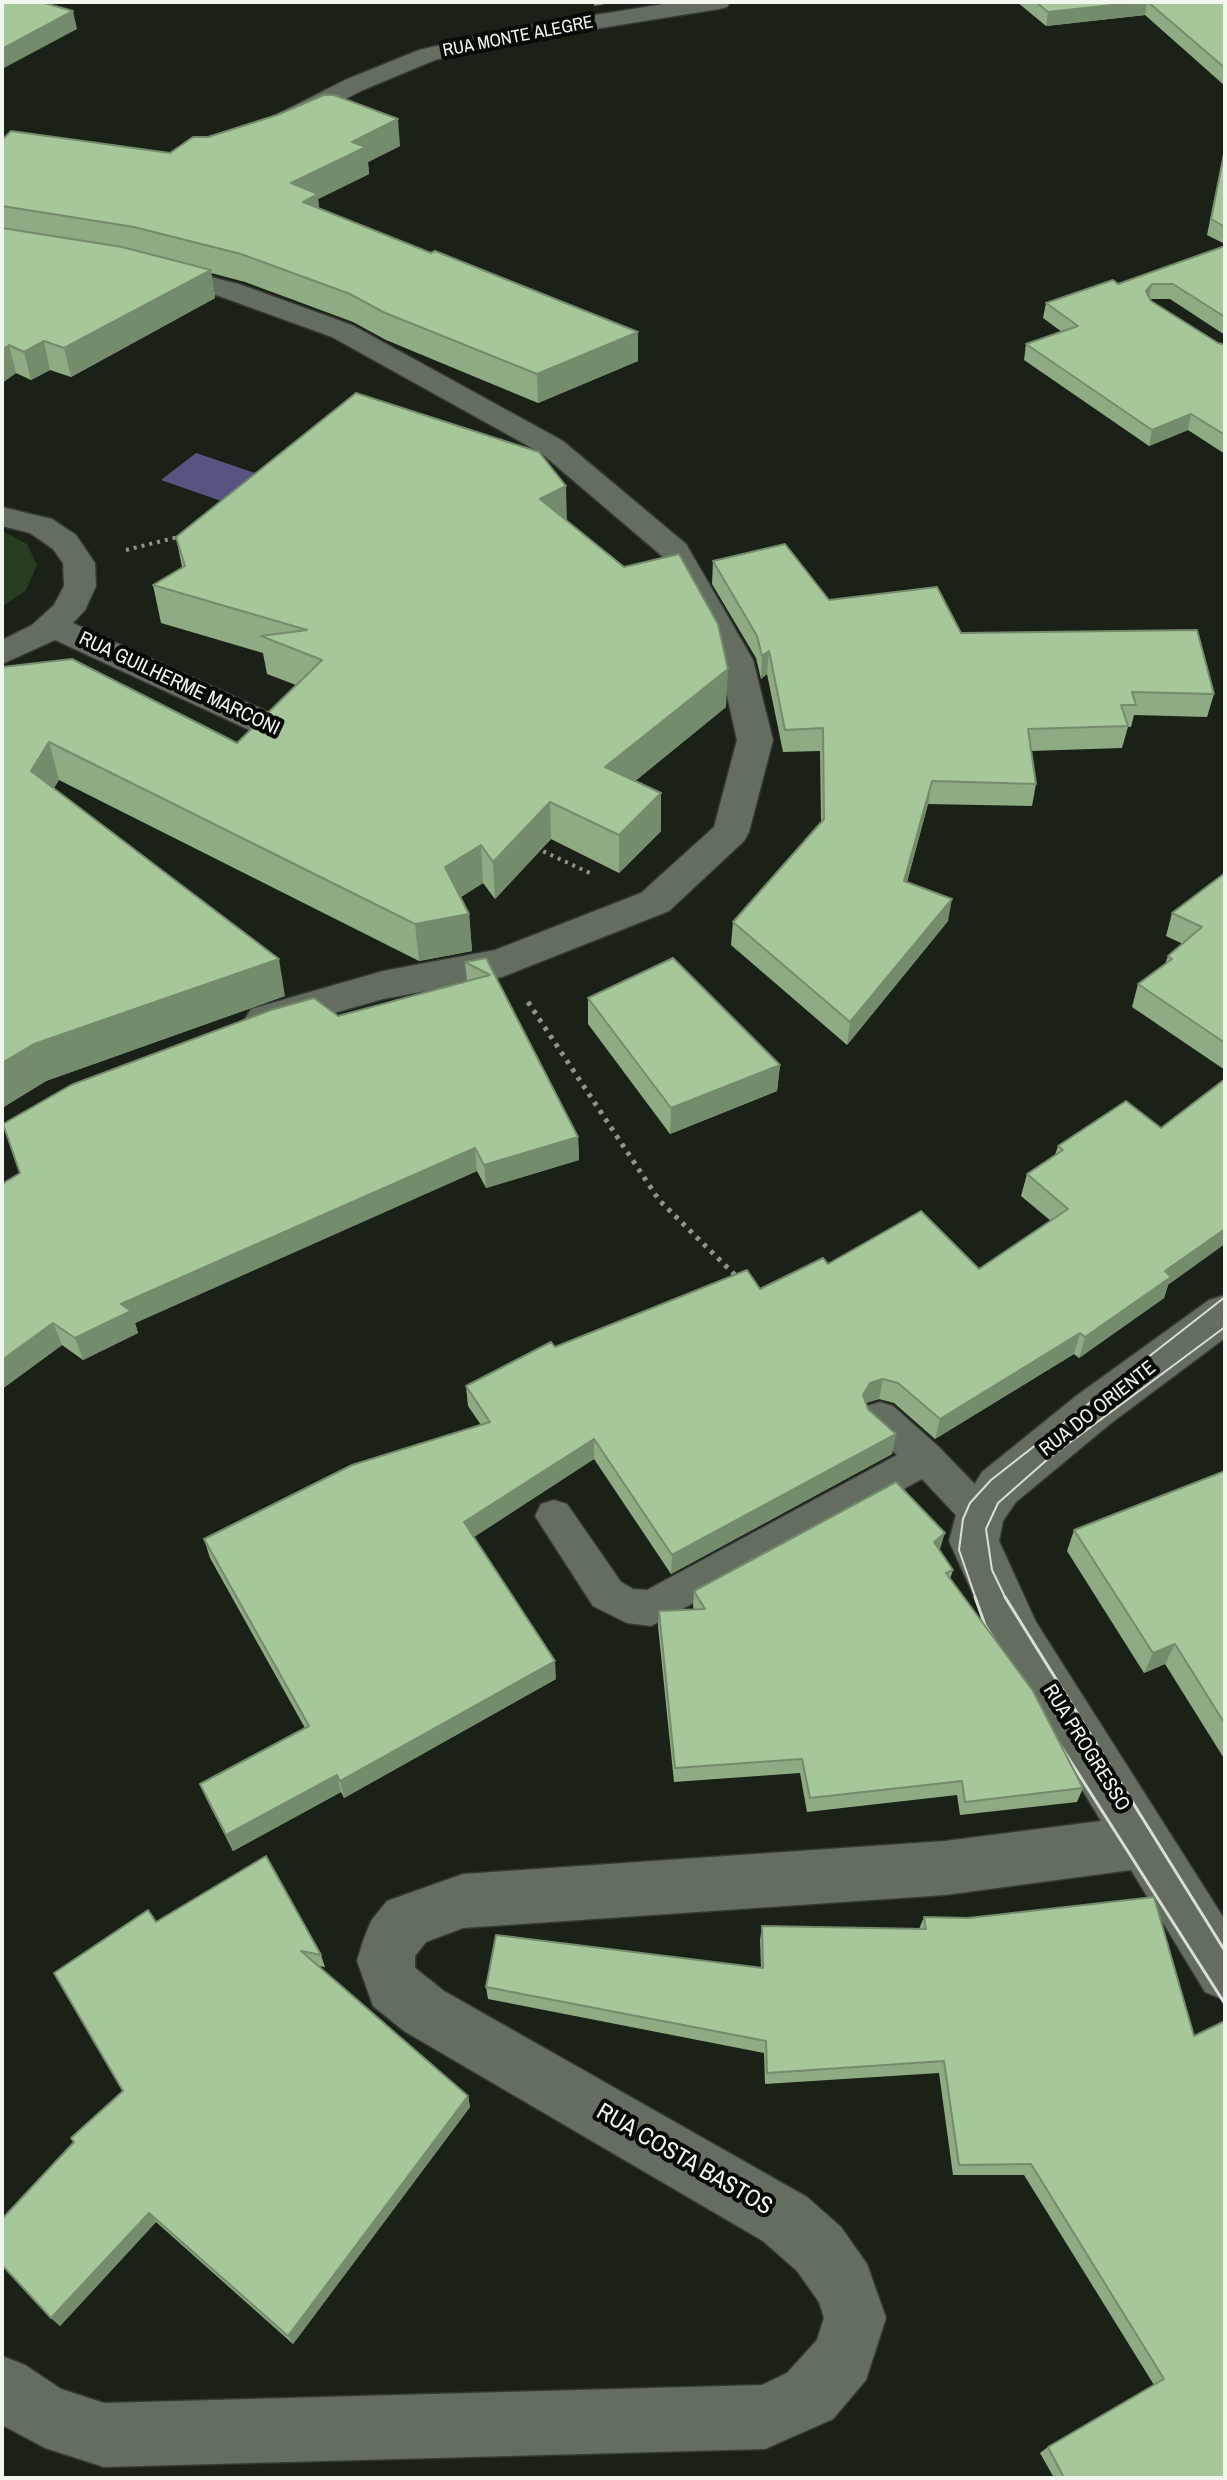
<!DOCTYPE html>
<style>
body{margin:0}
#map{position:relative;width:1227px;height:2480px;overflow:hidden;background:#1a2117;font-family:"Archivo Narrow",sans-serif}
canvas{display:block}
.frame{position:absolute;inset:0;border:4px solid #f1f6ef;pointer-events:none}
</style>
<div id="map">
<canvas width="1227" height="2480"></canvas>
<div class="frame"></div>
</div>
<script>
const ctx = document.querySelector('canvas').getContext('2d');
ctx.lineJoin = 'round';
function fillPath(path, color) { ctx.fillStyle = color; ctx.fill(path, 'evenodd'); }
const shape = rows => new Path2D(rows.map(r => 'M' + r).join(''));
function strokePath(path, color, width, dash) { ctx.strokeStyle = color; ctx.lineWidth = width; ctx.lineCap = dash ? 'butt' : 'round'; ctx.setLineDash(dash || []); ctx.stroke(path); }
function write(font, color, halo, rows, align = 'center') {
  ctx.font = font + ' "Archivo Narrow",sans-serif'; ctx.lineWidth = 8; ctx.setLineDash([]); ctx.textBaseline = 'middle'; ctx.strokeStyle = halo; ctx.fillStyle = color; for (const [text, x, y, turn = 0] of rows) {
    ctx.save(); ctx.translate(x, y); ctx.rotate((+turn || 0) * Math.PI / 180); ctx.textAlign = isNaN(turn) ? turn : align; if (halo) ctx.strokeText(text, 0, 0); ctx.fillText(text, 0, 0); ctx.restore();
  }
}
fillPath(shape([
 [2,531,27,544,37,565,26,590,2,607]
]), '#283e20');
fillPath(shape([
 [196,453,261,475,227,503,161,480]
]), '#565481');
const lane = shape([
 [880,1402,893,1406,939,1447,993,1503,999,1515,993,1527,980,1531,967,1527,922,1479,651,1626,627,1623,593,1606,535,1516,541,1504,554,1500,567,1504,621,1582,633,1589,647,1590,897,1455,867,1428,862,1417,867,1406,880,1402]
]);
const street = shape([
 [676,2,730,2,727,7,719,9,508,43,435,60,363,90,290,127,272,127,269,122,272,117,345,80,419,50,508,29,676,2],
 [156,263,239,284,352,325,563,441,686,544,753,660,773,740,749,832,744,841,669,911,502,977,383,999,265,1033,251,1029,245,1019,251,1009,383,971,495,950,641,893,714,827,737,740,719,660,662,556,541,453,332,337,219,296,146,277,142,271,146,265,156,263],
 [2,507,52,519,76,535,95,563,96,586,85,610,73,623,284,719,290,727,284,735,272,738,260,735,55,640,2,664,2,640,32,625,54,605,64,586,63,563,53,549,30,533,2,526,2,507],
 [1225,1295,1225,1338,1110,1424,1016,1502,1003,1521,999,1541,1036,1622,1225,1920,1225,2000,1205,1992,1131,1870,945,1895,463,1928,426,1942,415,1956,415,1968,444,1991,807,2197,841,2227,867,2264,886,2318,866,2380,833,2419,765,2449,104,2467,45,2448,2,2425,2,2356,25,2365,61,2389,104,2403,762,2385,787,2373,817,2340,824,2318,819,2302,797,2271,763,2241,404,2031,373,2006,357,1961,363,1941,371,1921,387,1901,463,1874,945,1841,1101,1821,1000,1654,949,1541,956,1515,982,1472,1076,1396,1209,1300,1225,1295]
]);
strokePath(lane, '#343a33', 3);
strokePath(street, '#343a33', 3);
strokePath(shape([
 [126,550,182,536],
 [536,848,592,874]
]), '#8f958c', 4, [3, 5]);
strokePath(shape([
 [528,1002,659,1200,739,1279]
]), '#8f958c', 5, [4, 6]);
fillPath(lane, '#636d60');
fillPath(street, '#636d60');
strokePath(shape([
 [976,1599,959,1550,963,1519,970,1503,991,1480,1225,1297],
 [1006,1599,992,1570,986,1529,998,1503,1049,1458,1225,1327]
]), '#d9ded7', 2);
strokePath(shape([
 [975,1597,985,1625,1000,1649],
 [1005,1597,1225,1951],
 [1055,1737,1225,2004]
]), '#d9ded7', 3);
fillPath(shape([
 [1017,2,1225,2,1225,86,1145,15,1046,26],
 [2,140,170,153,400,146,368,162,369,174,318,199,319,208,638,361,538,403,386,340,353,322,245,282,211,273,215,298,71,377,50,370,31,380,16,373,2,383],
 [1225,147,1225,244,1207,235],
 [1225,246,1225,335,1170,299,1150,299,1151,301,1218,343,1225,345,1225,454,1188,430,1149,446,1024,360,1026,344,1062,332,1043,318,1046,303,1118,284],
 [567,521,726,707,635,781,661,793,661,831,619,873,551,839,495,899,483,883,461,897,469,914,472,951,419,961,59,780,54,788,285,996,46,1081,2,1108,2,667,237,743,296,685,267,674,263,653,161,623,153,585,182,567,176,537],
 [713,561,829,600,961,633,1214,694,1207,717,1134,715,1131,727,1128,727,1122,748,1031,751,1036,784,1032,806,928,804,907,882,948,921,847,1045,731,945,733,922,821,822,820,751,783,752,767,674,761,679,756,658,712,584],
 [1225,873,1225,1070,1132,1007,1138,984,1165,964,1168,956,1183,944,1166,936,1172,913],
 [486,958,578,1137,579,1160,486,1188,477,1171,135,1323,138,1333,83,1360,62,1345,2,1389,2,1184,338,1016,467,981,465,962],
 [588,998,780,1065,777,1091,670,1134,588,1024],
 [1126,1101,1168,1285,1164,1298,1079,1358,1074,1354,935,1439,894,1403,879,1399,866,1403,892,1454,671,1574,594,1459,474,1537,556,1679,344,1798,341,1792,233,1851,207,1800,200,1784,305,1728,210,1558,204,1539,481,1425,468,1406,466,1386,555,1347,760,1289,828,1264,979,1269,1051,1221,1021,1196,1027,1174,1055,1155,1058,1146],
 [1225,1471,1225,1760,1165,1664,1144,1673,1067,1551,1074,1530],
 [940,1549,939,1550,953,1570,950,1579,1083,1788,1077,1802,960,1815,957,1795,807,1812,800,1773,674,1782,658,1626,659,1611,694,1609,693,1607,694,1591],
 [924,1917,1225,2478,1054,2478,1040,2453,1048,2447,1154,2385,1024,2175,953,2175,939,2073,765,2084,764,2053,488,1999,486,1987,761,1968,760,1940,762,1926,919,1929],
 [156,1922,321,1955,325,1967,318,1966,468,2096,470,2107,293,2344,156,2222,60,2326,51,2318,123,2091]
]), '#8eab84');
fillPath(shape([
 [594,2,617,2,594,6],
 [1140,2,1147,2,1145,15,1046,26,1048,12],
 [73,11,77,29,2,69,2,49],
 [398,119,400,146,368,162,369,174,318,199,321,221,306,229,291,183,352,142],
 [211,270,215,298,71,377,64,348],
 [1152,284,1148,299,1146,291],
 [638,332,638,361,538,403,537,374],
 [44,341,50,370,31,380,24,352],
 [9,345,16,373,2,383,2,350],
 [1191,414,1188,430,1149,446,1152,430],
 [566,486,567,523,540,499],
 [769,651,767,674,761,679,762,656],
 [728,669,726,707,606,805,605,767],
 [49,742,59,780,41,808,31,771],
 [932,781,928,804,901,904,904,881],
 [661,793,661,831,619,873,619,835],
 [550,802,551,839,495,899,493,862],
 [481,845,483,883,448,904,445,867],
 [952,899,948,921,847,1045,850,1022],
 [469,914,472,951,419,961,415,924],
 [279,959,285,996,46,1081,2,1108,2,1063,34,1044],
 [780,1065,777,1091,670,1134,671,1108],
 [578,1137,579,1160,486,1188,484,1165],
 [475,1148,477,1171,135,1323,138,1333,83,1360,75,1338,121,1304],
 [1225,1229,1225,1244,1168,1285,1164,1298,1079,1358,1085,1337,1165,1271],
 [53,1323,62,1345,2,1389,2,1360],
 [1080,1333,1074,1354,935,1439,940,1419],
 [883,1379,879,1399,866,1403,863,1395,870,1383],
 [896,1434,892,1454,671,1574,672,1555],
 [594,1439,594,1459,466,1542,464,1522],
 [945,1533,940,1549,930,1558,934,1542],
 [1175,1644,1165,1664,1144,1673,1153,1653],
 [555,1661,556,1679,344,1798,340,1781],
 [337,1775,341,1792,233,1851,226,1835],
 [468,2096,470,2107,293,2344,288,2336],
 [149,2213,156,2222,60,2326,51,2318]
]), '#748b6c');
const building = shape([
 [2,2,41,2,73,11,2,49,2,2],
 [1036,2,1140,2,1048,12,1036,2],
 [1148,2,1225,2,1225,68,1148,2],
 [324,95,334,95,398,119,352,142,366,147,291,183,318,194,303,202,431,253,435,251,638,332,537,374,383,312,350,294,241,254,134,227,2,206,2,140,11,131,170,153,193,137,208,137,277,115,324,95],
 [1225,149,1225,227,1211,219,1225,149],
 [2,228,122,247,211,270,64,348,44,341,24,352,9,345,2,350,2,228],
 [1225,246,1225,317,1173,284,1152,284,1146,291,1151,301,1218,343,1225,345,1225,435,1191,414,1152,430,1026,344,1078,326,1046,303,1113,280,1118,284,1225,246],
 [356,393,539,452,566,486,540,499,624,567,679,554,718,624,728,669,605,767,661,793,619,835,550,802,493,862,481,845,445,867,469,914,415,924,49,742,31,771,279,959,34,1044,2,1063,2,667,72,659,237,743,322,660,261,636,307,630,153,585,185,566,176,537,356,393],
 [785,544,829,600,937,587,961,633,1197,630,1214,694,1132,692,1136,705,1121,705,1128,726,1028,729,1036,784,932,781,904,881,952,899,850,1022,733,922,824,819,823,728,785,730,769,651,762,656,757,636,713,561,785,544],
 [1225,873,1225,1043,1138,984,1172,959,1168,956,1202,927,1172,913,1225,873],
 [486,958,578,1137,484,1165,475,1148,121,1304,131,1311,75,1338,53,1323,2,1360,2,1184,20,1173,3,1124,71,1085,271,1010,314,998,338,1016,490,975,465,962,486,958],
 [673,958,780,1065,671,1108,588,998,673,958],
 [1225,1079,1225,1229,1165,1271,1171,1277,1085,1337,1080,1333,940,1419,898,1383,883,1379,870,1383,863,1395,868,1409,896,1434,672,1555,594,1439,464,1522,555,1661,340,1781,337,1775,226,1835,200,1784,309,1726,204,1539,352,1465,490,1422,466,1386,551,1342,555,1347,747,1270,760,1289,823,1258,828,1264,921,1211,979,1269,1068,1209,1027,1174,1063,1150,1058,1146,1126,1101,1161,1128,1225,1079],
 [1225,1471,1225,1724,1175,1644,1153,1653,1074,1530,1225,1471],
 [896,1482,945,1533,934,1542,953,1570,946,1573,1033,1691,1083,1788,965,1802,962,1781,810,1798,802,1759,675,1768,659,1611,705,1609,694,1591,896,1482],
 [266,1856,321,1955,301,1951,468,2096,288,2336,149,2213,51,2318,2,2265,2,2219,74,2142,71,2138,123,2091,54,1973,148,1910,156,1922,266,1856],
 [1154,1897,1194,2036,1225,2021,1225,2478,1064,2478,1048,2447,1164,2379,1031,2164,959,2165,944,2061,767,2073,766,2041,486,1987,496,1935,763,1968,762,1926,926,1929,924,1917,968,1918,1154,1897]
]);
fillPath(building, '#a5c79a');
strokePath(building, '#748b6c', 2);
write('18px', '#f1f6ef', '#070a06', [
 ["RUA MONTE ALEGRE",518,37,-11]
]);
write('20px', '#f1f6ef', '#070a06', [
 ["RUA GUILHERME MARCONI",179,684,25],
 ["RUA DO ORIENTE",1098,1409,-38],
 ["RUA PROGRESSO",1086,1748,58]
]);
write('24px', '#f1f6ef', '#070a06', [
 ["RUA COSTA BASTOS",684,2160,30]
]);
</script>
